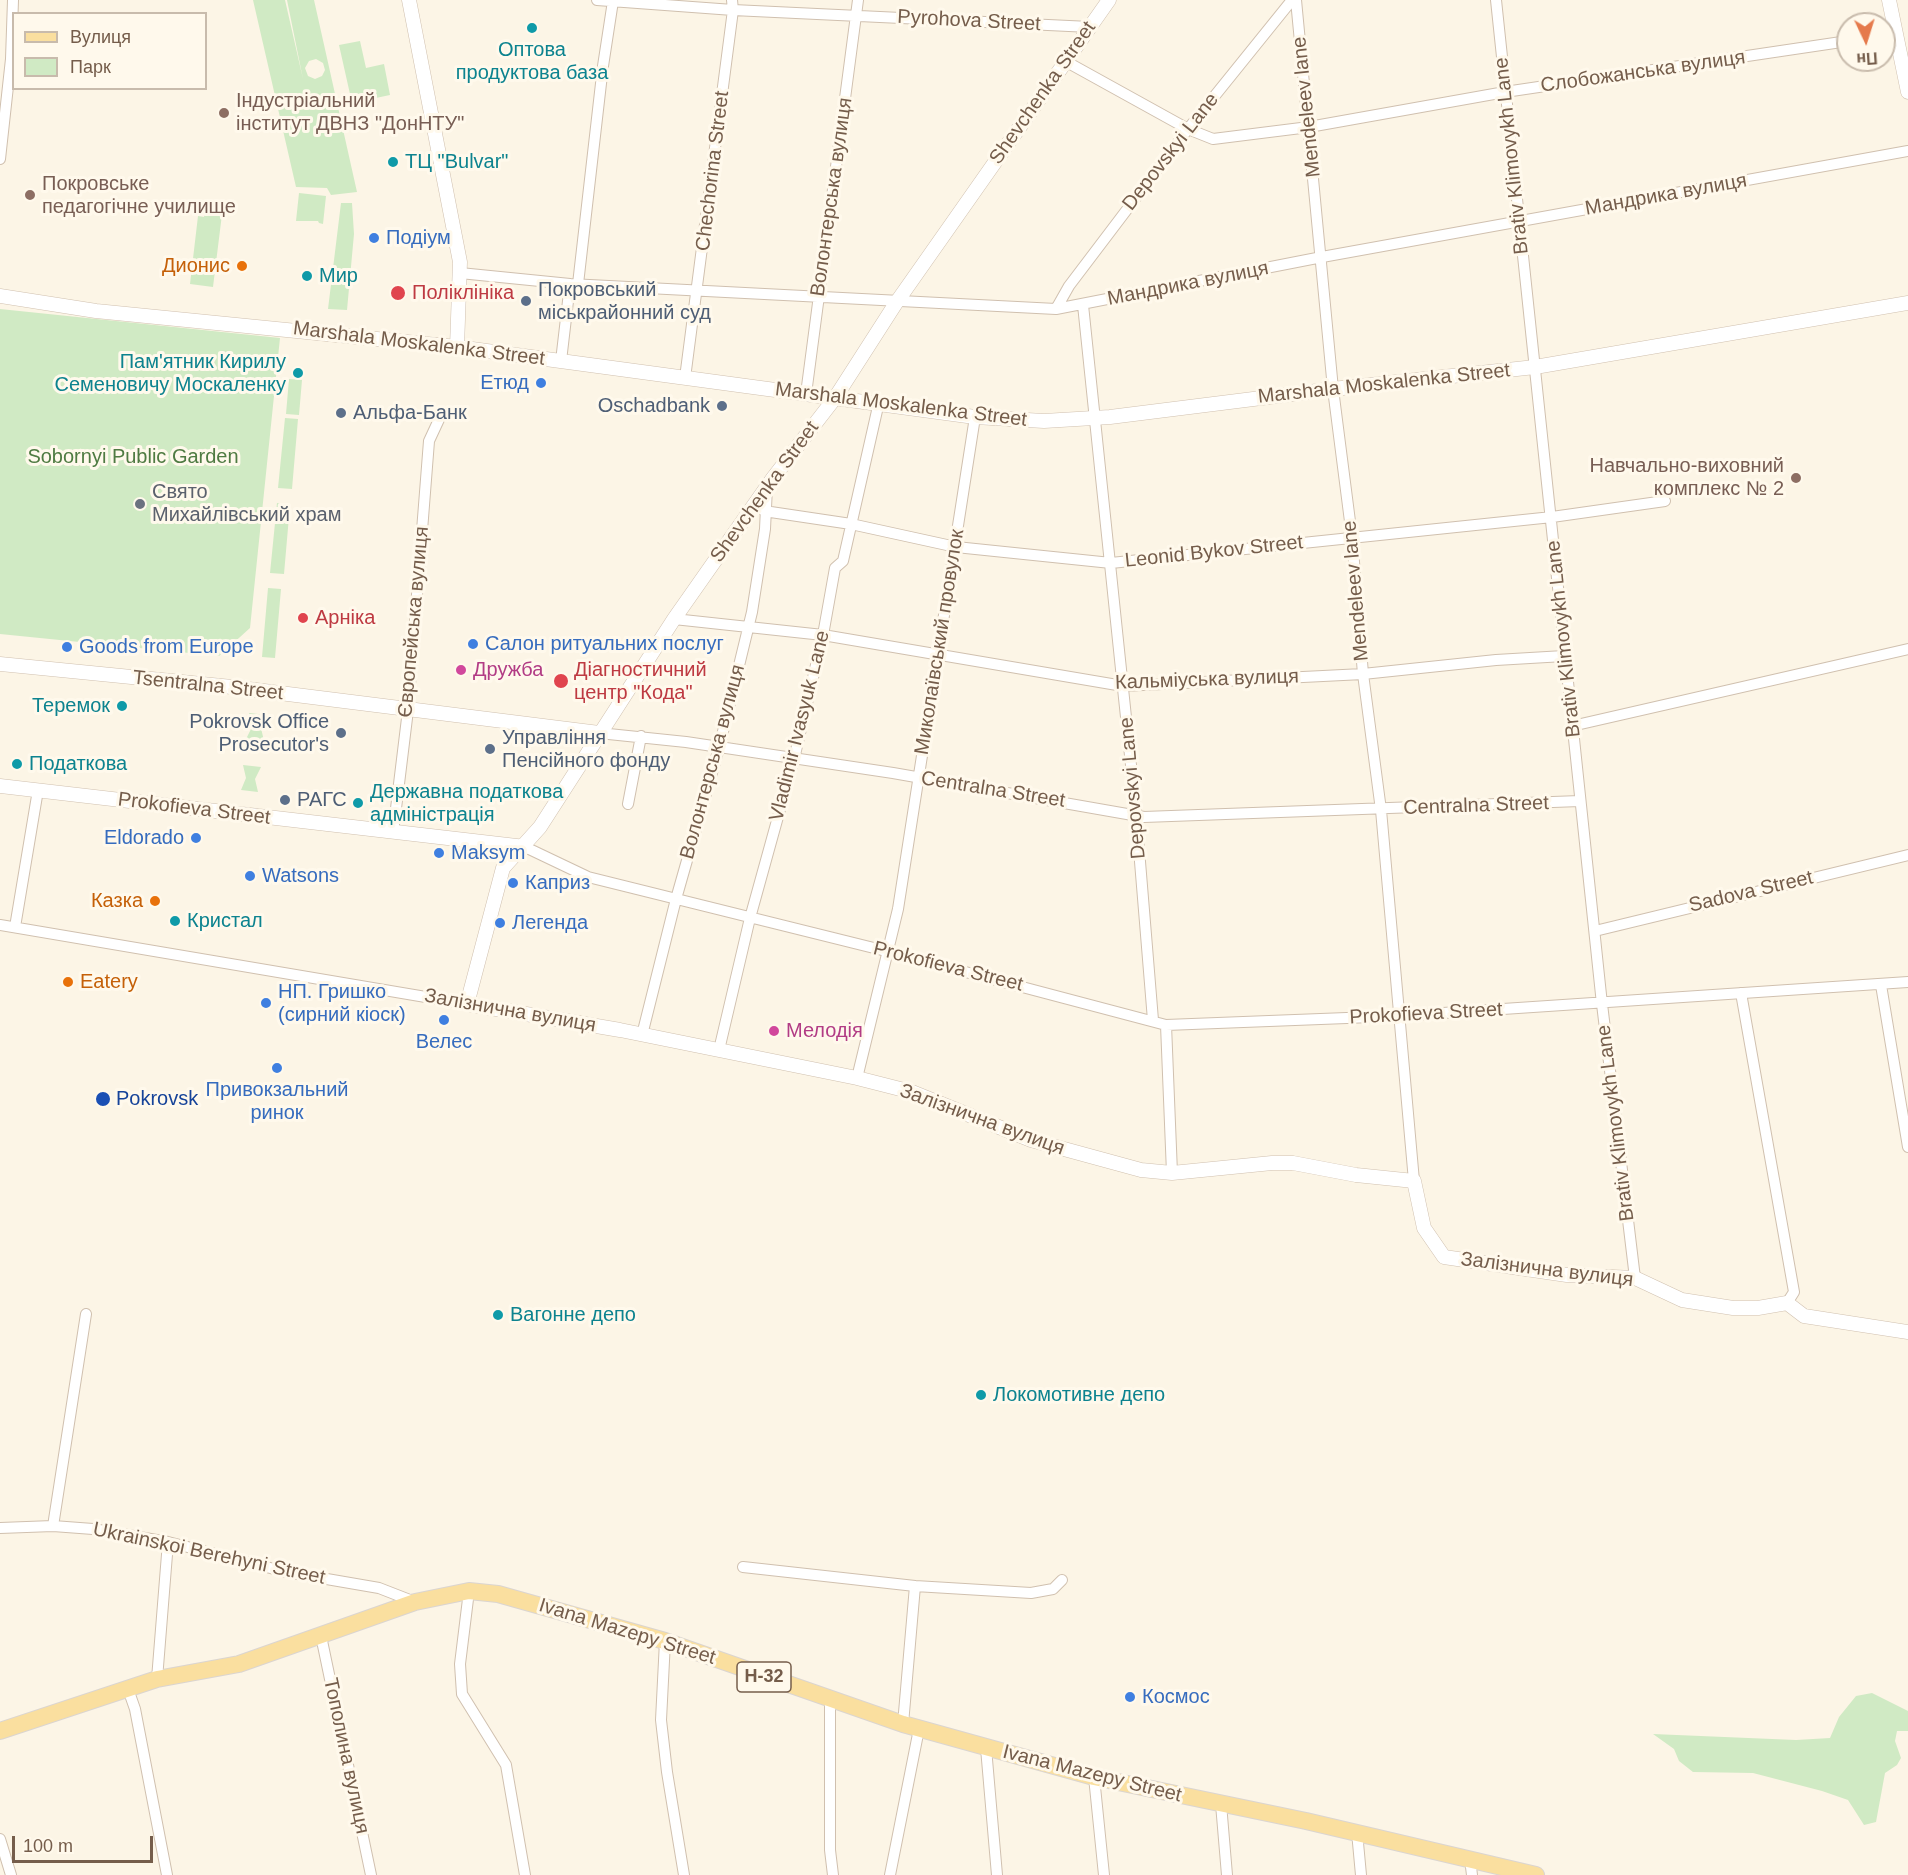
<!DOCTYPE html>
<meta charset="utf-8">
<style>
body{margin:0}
#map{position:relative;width:1908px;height:1875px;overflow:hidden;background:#fcf5e6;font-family:Helvetica,sans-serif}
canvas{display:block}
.legend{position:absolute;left:12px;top:12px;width:195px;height:78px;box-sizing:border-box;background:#fff9ec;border:2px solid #c8bbac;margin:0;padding:8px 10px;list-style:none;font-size:18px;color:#755d4b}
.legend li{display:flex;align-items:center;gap:12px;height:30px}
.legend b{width:30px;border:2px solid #c8bbac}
.north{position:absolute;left:1836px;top:12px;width:60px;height:60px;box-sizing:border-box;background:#fff9ec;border:2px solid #c8bbac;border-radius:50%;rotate:176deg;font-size:16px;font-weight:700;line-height:24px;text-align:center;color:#755d4b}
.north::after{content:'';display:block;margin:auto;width:21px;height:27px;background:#e57a4c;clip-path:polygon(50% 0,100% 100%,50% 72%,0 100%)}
.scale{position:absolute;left:12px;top:1836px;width:141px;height:27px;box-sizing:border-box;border:3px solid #755d4b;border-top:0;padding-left:8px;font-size:18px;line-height:21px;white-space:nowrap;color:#755d4b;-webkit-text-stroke:4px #fff9ec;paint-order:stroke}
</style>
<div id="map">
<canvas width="1908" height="1875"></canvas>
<ul class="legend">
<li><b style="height:8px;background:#fadf9f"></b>Вулиця</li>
<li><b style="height:16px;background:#d0eac4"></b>Парк</li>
</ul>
<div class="north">Пн</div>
<div class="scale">100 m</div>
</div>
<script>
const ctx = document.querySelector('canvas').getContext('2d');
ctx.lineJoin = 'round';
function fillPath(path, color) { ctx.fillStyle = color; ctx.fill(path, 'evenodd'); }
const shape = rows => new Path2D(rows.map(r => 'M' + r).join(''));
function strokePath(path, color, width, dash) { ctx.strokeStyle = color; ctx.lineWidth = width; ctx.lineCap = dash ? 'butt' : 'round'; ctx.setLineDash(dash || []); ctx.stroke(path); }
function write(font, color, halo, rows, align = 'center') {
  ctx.font = font + ' Helvetica,sans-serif'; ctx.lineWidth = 6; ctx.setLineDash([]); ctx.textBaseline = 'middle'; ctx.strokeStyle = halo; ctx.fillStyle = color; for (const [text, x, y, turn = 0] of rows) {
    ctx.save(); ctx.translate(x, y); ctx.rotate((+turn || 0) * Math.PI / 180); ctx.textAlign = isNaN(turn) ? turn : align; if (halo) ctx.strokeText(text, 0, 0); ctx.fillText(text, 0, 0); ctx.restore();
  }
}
fillPath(shape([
 [253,0,285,0,303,79,287,0,314,0,357,192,331,195,327,188,296,187],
 [316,59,323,63,325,70,322,76,315,79,308,76,305,68,309,61],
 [360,41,366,68,384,64,390,95,352,103,339,45],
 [299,193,326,196,323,224,319,223,318,221,296,221],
 [341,203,352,203,354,234,347,310,328,309],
 [206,204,223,206,213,287,190,284,198,216,204,217],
 [0,309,280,338,250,628,219,656,0,634],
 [289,379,302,380,299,415,286,414],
 [285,418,298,419,292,489,278,488],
 [277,503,290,505,284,574,270,573],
 [268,588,281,589,275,658,262,657],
 [249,713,267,715,261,728,264,741,246,739,252,727],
 [243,765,261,767,255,779,258,792,241,790,246,778],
 [1872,1693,1908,1711,1908,1731,1897,1731,1895,1741,1901,1758,1897,1765,1885,1773,1876,1822,1864,1825,1848,1800,1822,1791,1753,1773,1693,1772,1679,1761,1674,1749,1653,1734,1796,1740,1830,1738,1839,1717,1856,1696]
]), '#d0eac4');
const minor = shape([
 [597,0,733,10,1090,27],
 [1296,0,1333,389,1352,537,1363,674,1381,810,1414,1181],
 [1496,0,1602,1004,1635,1278],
 [1065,61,1188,129,1213,139,1309,127,1505,92,1848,41],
 [0,159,11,59,13,0],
 [460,273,570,284,1056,309,1322,257,1908,151],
 [578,284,603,66,613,1],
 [1083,305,1136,813,1153,1020],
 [1056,309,1069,286,1188,129,1292,0],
 [561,361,570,284],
 [685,378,733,10,732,0],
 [806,394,858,0],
 [764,511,851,524,956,547,1111,563,1552,517,1665,501],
 [674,619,823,635,1123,686,1363,674,1496,660,1564,656],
 [1572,726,1908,649],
 [599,733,686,742,893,773,1144,817,1580,801],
 [628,804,641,736],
 [393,833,408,710,429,441,442,413],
 [525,847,588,877,886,951,1166,1025,1398,1016,1908,982],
 [0,925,467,1004],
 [15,927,38,790],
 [1595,931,1908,855],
 [1881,985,1908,1147],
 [1741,993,1794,1292,1787,1303],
 [1166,1025,1172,1173],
 [642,1035,676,899,719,748,752,612,765,529,767,487],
 [719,1050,750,918,794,759,823,635,835,568,843,561,879,402],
 [857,1078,898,909,975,417],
 [53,1526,86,1314],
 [0,1528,53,1526,93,1529,168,1542,286,1572,379,1588,415,1602],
 [743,1567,915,1586],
 [469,1591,460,1664,462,1694,506,1765,525,1875],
 [321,1636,371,1875],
 [665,1641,661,1720,667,1772,684,1875],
 [157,1679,168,1542],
 [128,1689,135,1709,167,1875],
 [830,1700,830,1850,833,1875],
 [903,1724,915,1586,1031,1593,1053,1589,1062,1580],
 [986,1748,997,1875],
 [1094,1777,1104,1875],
 [1221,1804,1227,1875],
 [1357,1832,1361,1875],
 [0,1839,11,1875],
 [1470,1859,1472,1875],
 [890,1875,919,1729]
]);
const tertiary = shape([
 [409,0,460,262,457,347],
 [1109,0,896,303,835,398,773,478,674,619,540,827,503,868,467,1004,620,1030,857,1078,912,1092,1031,1140,1141,1170,1172,1173,1272,1163,1293,1163,1356,1175,1414,1181,1424,1228,1444,1257,1567,1275,1635,1278,1682,1300,1733,1308,1758,1308,1787,1303,1804,1316,1908,1332],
 [1889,0,1908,92],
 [0,296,96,311,457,347,975,417,1044,421,1110,417,1333,389,1535,367,1908,303],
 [0,664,232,687,599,733],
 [0,786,525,847]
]);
const primary = shape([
 [0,1731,157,1679,239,1664,415,1602,469,1591,498,1594,665,1641,903,1724,1094,1777,1306,1821,1536,1875]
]);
strokePath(minor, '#d0c0af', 12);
strokePath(tertiary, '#d0c0af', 15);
strokePath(primary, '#dbd5d0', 18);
strokePath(minor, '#fff', 10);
strokePath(tertiary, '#fff', 14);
strokePath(primary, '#fadf9f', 16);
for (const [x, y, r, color] of [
 [532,28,6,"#0f9aa8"],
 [224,113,6,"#8d6e63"],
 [393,162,6,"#0f9aa8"],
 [30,195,6,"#8d6e63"],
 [374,238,6,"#3f7fe0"],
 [242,266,6,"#e8710a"],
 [307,276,6,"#0f9aa8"],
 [398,293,8,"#e0444e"],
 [526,301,6,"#5c6f8a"],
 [298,373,6,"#0f9aa8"],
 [541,383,6,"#3f7fe0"],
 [722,406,6,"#5c6f8a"],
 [341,413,6,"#5c6f8a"],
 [1796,478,6,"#8d6e63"],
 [140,504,6,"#6b7280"],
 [303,618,6,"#e0444e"],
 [473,644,6,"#3f7fe0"],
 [67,647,6,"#3f7fe0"],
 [461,670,6,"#d1479c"],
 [561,681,8,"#e0444e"],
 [122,706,6,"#0f9aa8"],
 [341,733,6,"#5c6f8a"],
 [490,749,6,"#5c6f8a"],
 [17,764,6,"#0f9aa8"],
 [285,800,6,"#5c6f8a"],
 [358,803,6,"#0f9aa8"],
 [196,838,6,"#3f7fe0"],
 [439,853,6,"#3f7fe0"],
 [250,876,6,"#3f7fe0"],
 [513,883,6,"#3f7fe0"],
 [155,901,6,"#e8710a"],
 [175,921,6,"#0f9aa8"],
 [500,923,6,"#3f7fe0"],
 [68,982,6,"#e8710a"],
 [266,1003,6,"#3f7fe0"],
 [444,1020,6,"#3f7fe0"],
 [774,1031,6,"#d1479c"],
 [277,1068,6,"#3f7fe0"],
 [103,1099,8,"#1a4fb4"],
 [498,1315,6,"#0f9aa8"],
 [981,1395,6,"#0f9aa8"],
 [1130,1697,6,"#3f7fe0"]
]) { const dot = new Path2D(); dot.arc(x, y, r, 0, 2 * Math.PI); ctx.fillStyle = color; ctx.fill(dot); strokePath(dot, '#fff9ec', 2); }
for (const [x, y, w] of [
 [764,1677,54]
]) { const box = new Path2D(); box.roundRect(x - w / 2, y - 15, w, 30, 4.5); ctx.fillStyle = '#fff9ec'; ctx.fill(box); strokePath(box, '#755d4b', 1.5); }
write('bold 18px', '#755d4b', null, [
 ["Н-32",764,1677]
]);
write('20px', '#755d4b', '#fff9ec', [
 ["Pyrohova Street",969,21,3],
 ["Слобожанська вулиця",1643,72,-8],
 ["Shevchenka Street",1043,93,-55],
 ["Mendeleev lane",1307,107,-96],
 ["Depovskyi Lane",1171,152,-52],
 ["Brativ Klimovykh Lane",1512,156,-96],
 ["Chechorina Street",713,171,-83],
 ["Мандрика вулиця",1666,195,-10],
 ["Волонтерська вулиця",832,197,-82],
 ["Мандрика вулиця",1188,284,-11],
 ["Marshala Moskalenka Street",419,344,7],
 ["Marshala Moskalenka Street",1384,384,-6],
 ["Marshala Moskalenka Street",901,405,7],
 ["Shevchenka Street",765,492,-54],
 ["Leonid Bykov Street",1214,552,-6],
 ["Mendeleev lane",1356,591,-95],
 ["Європейська вулиця",414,622,-85],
 ["Brativ Klimovykh Lane",1564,639,-96],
 ["Миколаївський провулок",940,642,-81],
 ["Кальміуська вулиця",1207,680,-2],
 ["Tsentralna Street",208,686,6],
 ["Vladimir Ivasyuk Lane",800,726,-76],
 ["Волонтерська вулиця",713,762,-75],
 ["Depovskyi Lane",1133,788,-95],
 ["Centralna Street",993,790,9],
 ["Centralna Street",1476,806,-2],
 ["Prokofieva Street",194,809,7],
 ["Sadova Street",1751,892,-13],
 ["Prokofieva Street",948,967,14],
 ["Залізнична вулиця",510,1011,10],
 ["Prokofieva Street",1426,1014,-3],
 ["Залізнична вулиця",982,1120,20],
 ["Brativ Klimovykh Lane",1616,1123,-97],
 ["Залізнична вулиця",1547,1270,7],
 ["Ukrainskoi Berehyni Street",209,1554,12],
 ["Ivana Mazepy Street",627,1632,17],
 ["Тополина вулиця",346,1756,78],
 ["Ivana Mazepy Street",1092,1774,14]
]);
write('20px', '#0d838f', '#fff9ec', [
 ["Оптова",532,50,"center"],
 ["продуктова база",532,73,"center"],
 ["ТЦ \"Bulvar\"",405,162],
 ["Мир",319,276],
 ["Пам'ятник Кирилу",286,362,"right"],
 ["Семеновичу Москаленку",286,385,"right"],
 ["Теремок",110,706,"right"],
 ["Податкова",29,764],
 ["Державна податкова",370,792],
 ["адміністрація",370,815],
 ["Кристал",187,921],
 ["Вагонне депо",510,1315],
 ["Локомотивне депо",993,1395]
], 'left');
write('20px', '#785e54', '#fff9ec', [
 ["Індустріальний",236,101],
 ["інститут ДВНЗ \"ДонНТУ\"",236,124],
 ["Покровське",42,184],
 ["педагогічне училище",42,207],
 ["Навчально-виховний",1784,466,"right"],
 ["комплекс № 2",1784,489,"right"]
], 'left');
write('20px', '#366cbe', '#fff9ec', [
 ["Подіум",386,238],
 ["Етюд",529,383,"right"],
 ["Салон ритуальних послуг",485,644],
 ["Goods from Europe",79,647],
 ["Eldorado",184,838,"right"],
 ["Maksym",451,853],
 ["Watsons",262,876],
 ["Каприз",525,883],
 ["Легенда",512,923],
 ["НП. Гришко",278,992],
 ["(сирний кіоск)",278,1015],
 ["Велес",444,1042,"center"],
 ["Привокзальний",277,1090,"center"],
 ["ринок",277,1113,"center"],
 ["Космос",1142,1697]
], 'left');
write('20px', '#c56008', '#fff9ec', [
 ["Дионис",230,266],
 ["Казка",143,901],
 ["Eatery",80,982,"left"]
], 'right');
write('20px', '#4e5e75', '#fff9ec', [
 ["Покровський",538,290],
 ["міськрайонний суд",538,313],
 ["Oschadbank",710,406,"right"],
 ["Альфа-Банк",353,413],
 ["Pokrovsk Office",329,722,"right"],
 ["Prosecutor's",329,745,"right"],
 ["Управління",502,738],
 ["Пенсійного фонду",502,761],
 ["РАГС",297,800]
], 'left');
write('20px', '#be3a42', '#fff9ec', [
 ["Поліклініка",412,293],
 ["Арніка",315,618],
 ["Діагностичний",574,670],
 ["центр \"Кода\"",574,693]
], 'left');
write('20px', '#4f7b42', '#fff9ec', [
 ["Sobornyi Public Garden",133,457]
]);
write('20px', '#5b616d', '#fff9ec', [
 ["Свято",152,492],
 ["Михайлівський храм",152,515]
], 'left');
write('20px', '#b23c85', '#fff9ec', [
 ["Дружба",473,670],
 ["Мелодія",786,1031]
], 'left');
write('20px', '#164399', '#fff9ec', [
 ["Pokrovsk",116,1099]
], 'left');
</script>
